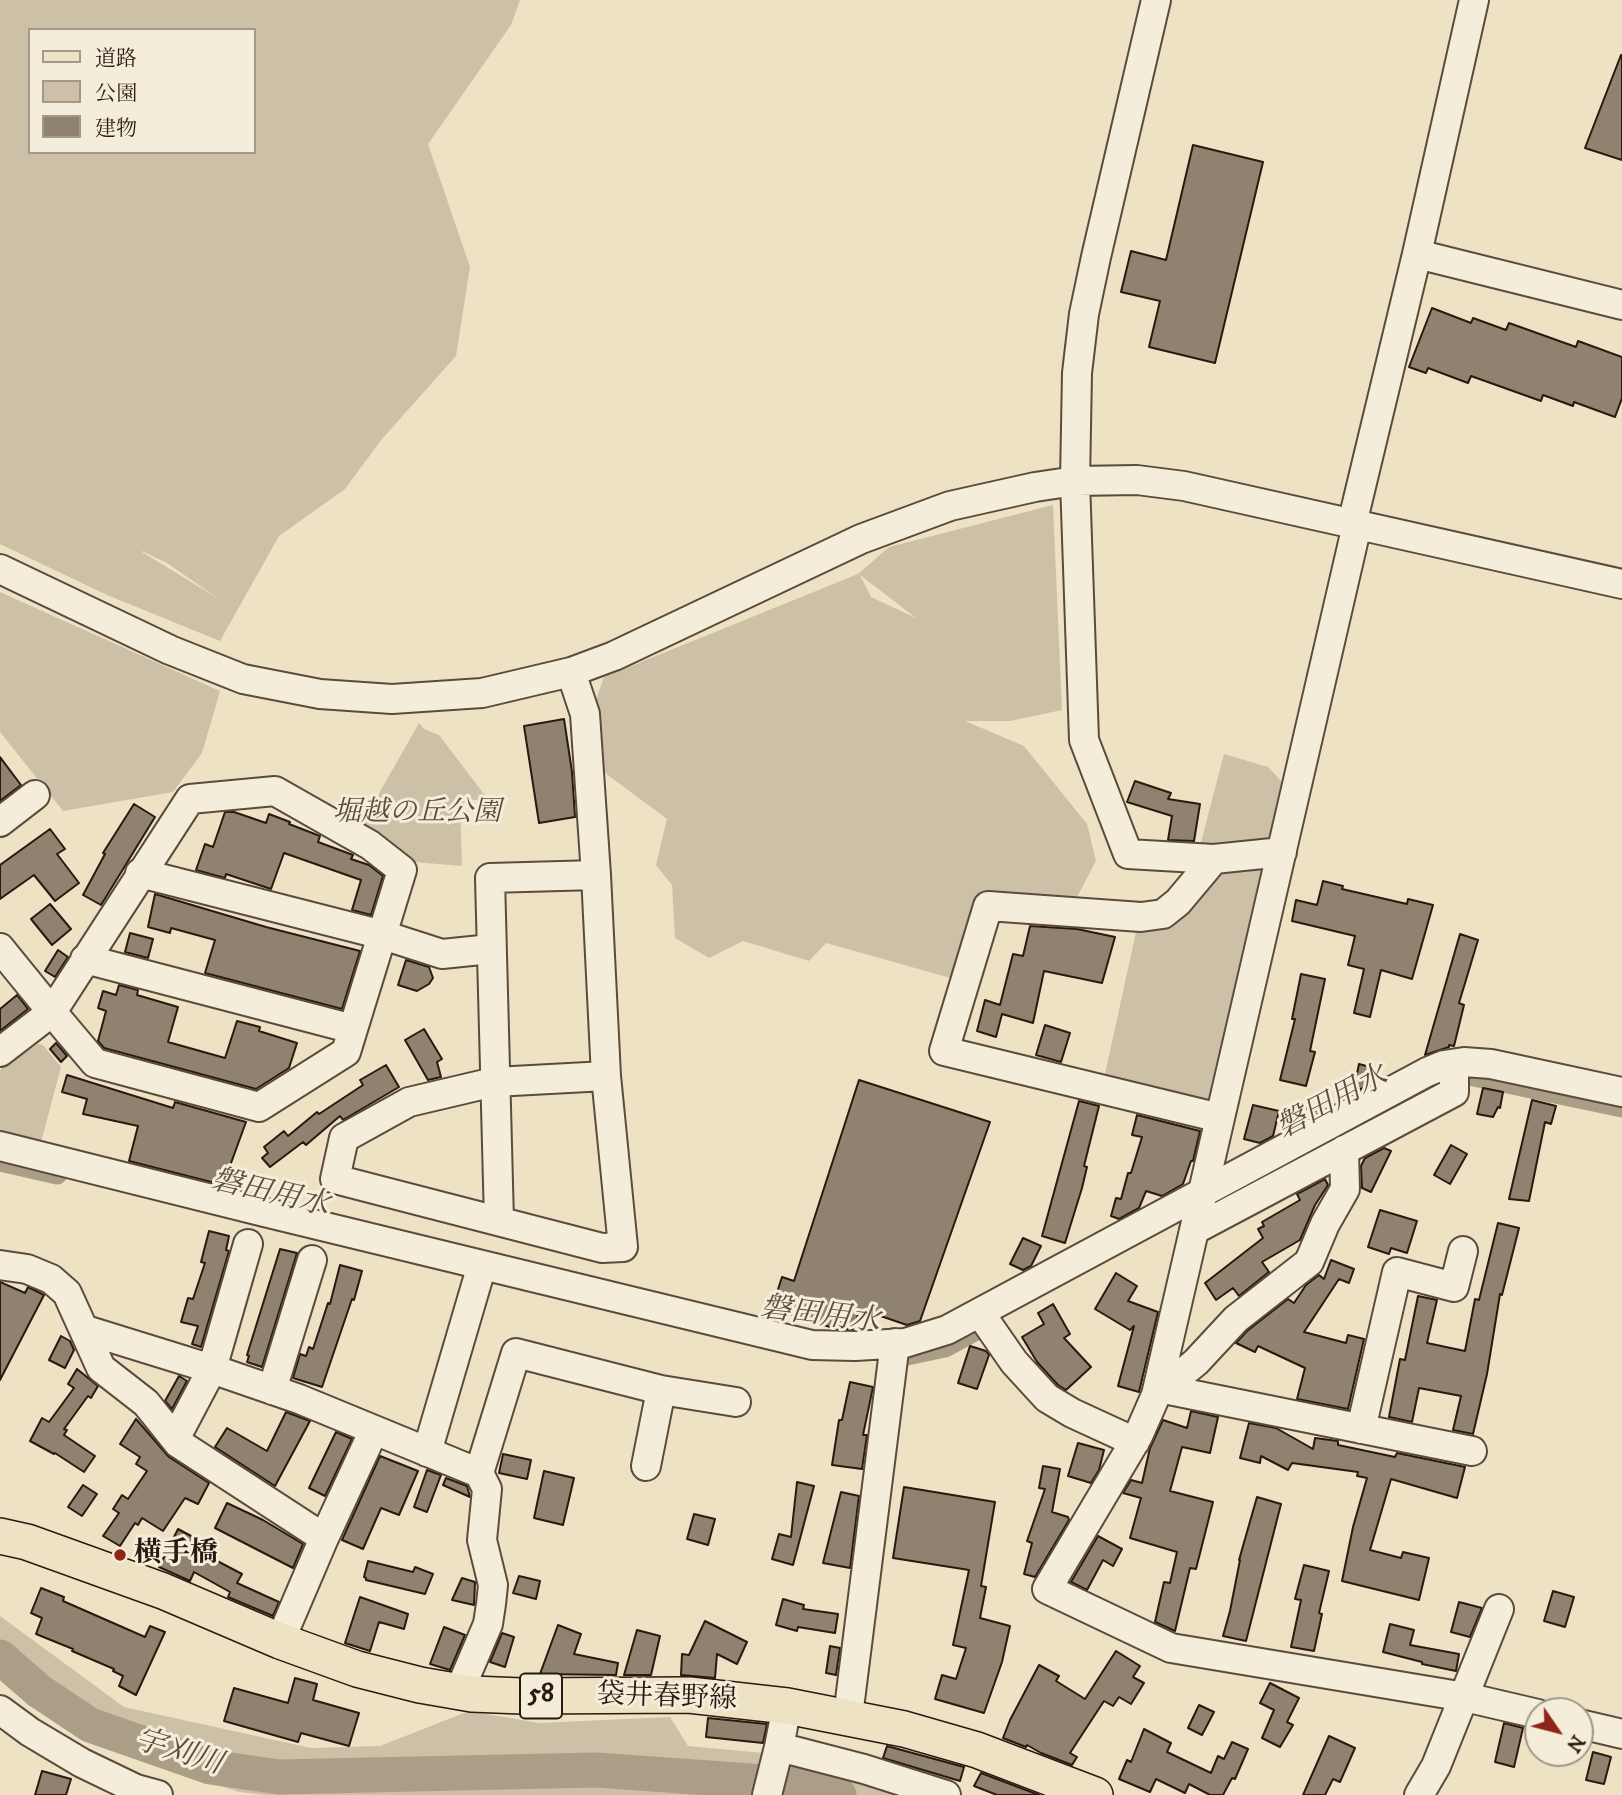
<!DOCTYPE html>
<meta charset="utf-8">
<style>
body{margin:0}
#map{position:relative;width:1622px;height:1795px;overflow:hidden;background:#ede3c4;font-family:"IM FELL DW Pica","Noto Serif JP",serif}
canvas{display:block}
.legend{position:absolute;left:28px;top:28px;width:228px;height:126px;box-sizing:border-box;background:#f3edd9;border:2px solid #a39889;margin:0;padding:9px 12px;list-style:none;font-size:21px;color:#2a1811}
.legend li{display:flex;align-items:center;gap:14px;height:35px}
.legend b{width:35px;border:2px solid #a39889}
.north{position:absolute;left:1524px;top:1697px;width:70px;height:70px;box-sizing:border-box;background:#f3edd9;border:2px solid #a39889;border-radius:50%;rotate:125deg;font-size:19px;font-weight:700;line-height:28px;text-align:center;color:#2a1811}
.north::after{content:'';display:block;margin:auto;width:24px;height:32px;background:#8f2418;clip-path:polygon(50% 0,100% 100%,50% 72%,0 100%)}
</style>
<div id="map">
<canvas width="1622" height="1795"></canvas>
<ul class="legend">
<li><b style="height:9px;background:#ede3c4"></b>道路</li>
<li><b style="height:19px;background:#ccc0a6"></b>公園</li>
<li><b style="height:19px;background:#8f826e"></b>建物</li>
</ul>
<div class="north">N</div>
</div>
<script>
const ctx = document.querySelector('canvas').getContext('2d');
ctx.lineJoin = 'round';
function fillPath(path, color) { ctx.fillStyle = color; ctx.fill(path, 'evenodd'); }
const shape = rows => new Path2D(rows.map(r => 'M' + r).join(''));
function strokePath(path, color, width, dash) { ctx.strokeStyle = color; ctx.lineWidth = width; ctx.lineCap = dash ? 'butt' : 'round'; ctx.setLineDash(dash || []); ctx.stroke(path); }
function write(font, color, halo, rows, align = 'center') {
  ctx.font = font + ' "IM FELL DW Pica","Noto Serif JP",serif'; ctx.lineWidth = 6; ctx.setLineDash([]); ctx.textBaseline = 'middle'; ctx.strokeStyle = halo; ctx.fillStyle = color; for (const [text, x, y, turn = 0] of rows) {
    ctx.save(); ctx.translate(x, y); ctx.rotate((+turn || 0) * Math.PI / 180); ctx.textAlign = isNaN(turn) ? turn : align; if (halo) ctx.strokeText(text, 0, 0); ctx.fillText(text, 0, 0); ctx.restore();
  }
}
fillPath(shape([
 [0,0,520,0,511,25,428,144,470,267,456,356,382,439,345,489,279,536,220,641,107,595,0,544],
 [30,30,254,30,254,152,30,152],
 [142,551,167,563,219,599,142,552],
 [1053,505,1062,710,1010,721,965,721,1024,746,1087,824,1096,861,1076,899,980,910,965,982,826,943,809,961,743,941,709,958,675,938,672,885,656,865,667,819,597,767,595,703,604,677,858,574,889,547],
 [860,575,916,618,871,597],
 [0,592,220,691,202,753,173,792,63,811,0,732],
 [419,723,424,729,439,735,490,802,467,799,460,807,462,866,414,862,360,827],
 [1224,754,1268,767,1288,788,1272,846,1200,846],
 [1268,865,1211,1109,1103,1083,1136,932,1184,911,1216,869],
 [38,1044,43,1045,61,1067,41,1142,0,1133,0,1070],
 [0,1616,124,1707,311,1748,380,1746,469,1711,539,1723,670,1717,688,1746,786,1755,933,1795,266,1795,239,1792,107,1749,0,1680]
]), '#ccc0a6');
strokePath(shape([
 [1456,1077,1469,1075,1622,1107],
 [0,1161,57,1174],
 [902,1356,945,1347,976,1330]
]), '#ab9e87', 21);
strokePath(shape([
 [0,1657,39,1691,90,1725,210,1767,279,1777,596,1770,821,1786,839,1795]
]), '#ab9e87', 35);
const building = shape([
 [1621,55,1622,56,1622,160,1585,148,1621,55],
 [1193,145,1263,162,1215,363,1149,347,1160,301,1121,292,1131,251,1166,260,1193,145],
 [1432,308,1471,323,1473,318,1506,330,1509,323,1576,347,1578,341,1622,357,1622,398,1615,417,1574,402,1573,406,1543,395,1541,401,1471,376,1468,383,1428,368,1426,373,1409,367,1432,308],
 [564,719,572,772,575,817,539,823,524,726,564,719],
 [0,757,21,785,0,801,0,757],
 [1135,781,1171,793,1168,799,1200,804,1194,841,1168,840,1172,816,1127,802,1135,781],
 [134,804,155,817,101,905,83,895,105,854,103,853,134,804],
 [225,812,234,812,266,823,269,814,290,822,289,824,320,836,318,842,353,855,351,859,369,865,383,876,371,915,352,910,361,880,284,853,271,889,226,874,225,878,196,870,205,844,213,847,225,812],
 [50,829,65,849,57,854,79,883,55,901,34,875,0,899,0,865,50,829],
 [1323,881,1343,886,1342,889,1407,904,1408,899,1433,905,1412,979,1381,970,1370,1017,1354,1013,1364,969,1348,965,1355,936,1292,921,1296,900,1317,905,1323,881],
 [155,894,266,927,360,951,342,1009,205,973,215,940,171,928,170,933,148,927,155,894],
 [50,904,71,929,52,945,31,919,50,904],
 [1030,926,1077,929,1115,937,1102,983,1044,971,1033,1023,1002,1014,996,1037,977,1031,985,1000,1000,1005,1013,954,1023,956,1030,926],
 [130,933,153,939,148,958,125,952,130,933],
 [1460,934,1478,940,1459,1003,1464,1005,1454,1046,1449,1045,1449,1047,1425,1055,1460,934],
 [58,950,68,957,55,977,45,971,58,950],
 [406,960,429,967,433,978,429,984,417,991,398,985,406,960],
 [1301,974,1325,979,1310,1051,1315,1052,1306,1086,1280,1080,1295,1019,1292,1019,1301,974],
 [119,985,138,990,137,995,178,1007,168,1042,225,1058,237,1021,260,1027,259,1031,297,1043,289,1068,256,1089,104,1048,98,1041,106,1011,98,1008,103,991,116,995,119,985],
 [17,995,28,1009,0,1031,0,1009,17,995],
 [1045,1025,1070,1033,1061,1062,1036,1055,1045,1025],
 [424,1029,442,1059,437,1062,441,1077,428,1080,405,1040,424,1029],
 [56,1043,67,1056,61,1062,50,1049,56,1043],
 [1359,1064,1374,1068,1370,1084,1359,1090,1354,1088,1359,1064],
 [386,1065,399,1087,343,1120,340,1116,306,1145,303,1142,270,1167,262,1158,268,1153,264,1147,284,1131,288,1136,317,1112,319,1114,363,1085,360,1080,386,1065],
 [67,1075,173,1108,175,1102,246,1122,223,1185,129,1161,138,1126,83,1114,87,1099,62,1092,67,1075],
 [859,1080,990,1122,920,1321,907,1325,860,1309,853,1329,836,1329,772,1308,782,1277,794,1281,859,1080],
 [1483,1088,1503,1092,1500,1108,1498,1107,1493,1117,1477,1114,1483,1088],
 [1532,1100,1556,1106,1551,1124,1545,1122,1529,1201,1509,1199,1532,1100],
 [1079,1101,1099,1106,1084,1166,1087,1167,1082,1188,1065,1243,1042,1236,1079,1101],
 [1253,1105,1279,1111,1273,1136,1260,1143,1244,1139,1253,1105],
 [1299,1105,1316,1110,1315,1113,1293,1125,1299,1105],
 [1137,1115,1200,1131,1193,1161,1191,1161,1183,1184,1162,1196,1146,1191,1139,1208,1119,1219,1111,1216,1116,1198,1121,1199,1128,1173,1131,1173,1142,1137,1132,1135,1137,1115],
 [1451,1145,1467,1154,1450,1184,1434,1175,1451,1145],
 [1384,1148,1391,1151,1371,1192,1362,1188,1361,1166,1365,1158,1384,1148],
 [1325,1179,1328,1185,1315,1205,1300,1240,1262,1262,1269,1272,1239,1296,1233,1288,1216,1300,1205,1283,1263,1238,1258,1229,1264,1226,1262,1222,1300,1200,1297,1194,1325,1179],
 [1380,1210,1417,1221,1407,1253,1391,1248,1389,1254,1368,1247,1380,1210],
 [1498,1223,1519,1228,1502,1295,1500,1294,1487,1374,1473,1434,1453,1430,1461,1396,1419,1388,1412,1422,1389,1417,1400,1359,1405,1360,1418,1296,1437,1300,1427,1343,1465,1351,1475,1299,1479,1300,1498,1223],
 [209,1231,229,1236,226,1250,229,1251,201,1347,192,1344,198,1326,181,1322,188,1298,193,1299,205,1263,201,1262,209,1231],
 [1023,1238,1041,1246,1031,1266,1023,1270,1010,1264,1023,1238],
 [280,1249,297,1253,262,1367,247,1362,249,1356,247,1355,280,1249],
 [1331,1260,1354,1269,1349,1283,1339,1279,1304,1332,1346,1343,1348,1335,1364,1339,1348,1409,1297,1399,1305,1368,1258,1346,1255,1352,1236,1343,1247,1331,1288,1299,1294,1303,1306,1285,1319,1275,1324,1279,1331,1260],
 [340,1265,362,1271,354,1300,352,1299,322,1387,293,1378,300,1354,306,1356,309,1347,313,1349,328,1303,330,1304,340,1265],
 [1116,1273,1137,1286,1128,1301,1158,1312,1139,1392,1118,1386,1134,1326,1130,1330,1095,1309,1116,1273],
 [0,1282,25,1293,28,1287,44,1295,0,1380,0,1282],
 [1053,1304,1070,1334,1064,1338,1091,1367,1066,1390,1058,1385,1037,1362,1022,1337,1044,1324,1038,1313,1053,1304],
 [61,1336,70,1341,74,1350,65,1368,49,1360,61,1336],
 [970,1346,986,1351,989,1355,977,1389,958,1383,970,1346],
 [77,1369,98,1386,91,1398,88,1396,64,1429,67,1430,64,1435,95,1456,84,1472,55,1453,54,1454,30,1441,42,1418,49,1422,74,1388,68,1384,77,1369],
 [179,1376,187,1381,172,1409,165,1401,179,1376],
 [850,1382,873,1387,863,1435,867,1435,862,1469,832,1465,839,1420,842,1420,850,1382],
 [1191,1411,1218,1417,1210,1453,1182,1447,1170,1491,1213,1502,1196,1569,1190,1568,1175,1631,1155,1622,1164,1582,1170,1583,1177,1552,1130,1538,1141,1498,1123,1493,1131,1480,1142,1483,1150,1448,1163,1420,1187,1428,1191,1411],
 [286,1412,310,1421,275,1486,215,1447,227,1428,267,1451,286,1412],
 [136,1419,169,1457,209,1483,198,1504,185,1498,163,1531,142,1518,138,1525,135,1523,120,1546,103,1536,119,1513,113,1509,122,1495,128,1499,147,1471,136,1464,140,1457,120,1444,136,1419],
 [1249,1423,1276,1428,1313,1449,1315,1438,1338,1441,1338,1445,1395,1457,1397,1453,1465,1467,1457,1498,1391,1479,1370,1550,1401,1558,1403,1552,1429,1558,1419,1600,1342,1581,1353,1527,1367,1478,1357,1476,1358,1472,1292,1463,1288,1470,1261,1456,1260,1463,1240,1458,1249,1423],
 [336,1432,352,1439,325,1496,309,1488,336,1432],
 [1078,1443,1104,1450,1099,1470,1091,1483,1068,1476,1078,1443],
 [503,1454,531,1460,527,1479,499,1473,503,1454],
 [380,1456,418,1471,399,1515,381,1508,363,1549,342,1540,380,1456],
 [1043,1466,1060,1469,1052,1512,1068,1517,1069,1520,1035,1577,1024,1574,1032,1543,1027,1541,1045,1489,1039,1488,1043,1466],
 [427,1470,441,1475,427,1512,414,1507,427,1470],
 [544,1471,574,1478,563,1525,534,1518,544,1471],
 [446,1478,467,1486,470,1497,443,1485,446,1478],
 [797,1482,814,1486,793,1565,772,1559,779,1534,791,1537,797,1482],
 [83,1485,97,1494,82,1516,68,1507,83,1485],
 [904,1487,995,1502,981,1586,986,1587,980,1618,1010,1626,1002,1662,984,1713,935,1699,942,1675,956,1679,966,1648,953,1645,969,1570,893,1558,904,1487],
 [841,1492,859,1496,850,1568,823,1563,841,1492],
 [1257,1497,1281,1504,1246,1641,1223,1636,1230,1611,1240,1560,1239,1560,1257,1497],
 [227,1503,263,1520,303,1544,293,1568,215,1528,227,1503],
 [694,1514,715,1519,708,1545,687,1539,694,1514],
 [178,1529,208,1545,204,1554,242,1574,237,1583,279,1602,273,1616,228,1597,230,1592,194,1572,190,1581,159,1567,178,1529],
 [1098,1536,1122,1549,1113,1566,1103,1560,1087,1590,1071,1582,1098,1536],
 [368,1561,413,1572,415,1567,433,1574,425,1594,366,1580,366,1578,364,1577,368,1561],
 [1304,1565,1329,1571,1319,1613,1322,1614,1314,1651,1291,1647,1301,1600,1295,1599,1304,1565],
 [519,1576,540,1581,536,1599,513,1593,519,1576],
 [462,1578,475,1582,474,1605,452,1600,462,1578],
 [41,1588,64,1597,63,1601,145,1637,150,1626,165,1632,136,1695,119,1686,123,1676,113,1671,114,1669,72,1651,73,1649,36,1634,42,1618,31,1613,41,1588],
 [1553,1591,1574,1597,1565,1627,1544,1621,1553,1591],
 [360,1597,408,1614,404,1629,379,1622,370,1651,345,1643,360,1597],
 [783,1599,804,1605,803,1609,838,1614,835,1633,798,1627,797,1631,776,1625,783,1599],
 [1459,1602,1482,1608,1470,1637,1451,1632,1459,1602],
 [705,1621,747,1642,737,1664,717,1654,715,1678,681,1675,682,1654,689,1655,705,1621],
 [1390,1624,1414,1630,1410,1645,1459,1654,1456,1671,1422,1664,1422,1662,1383,1652,1390,1624],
 [558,1625,581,1634,574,1654,618,1663,616,1675,540,1674,558,1625],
 [444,1627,465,1635,450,1670,430,1664,444,1627],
 [637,1630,660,1636,651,1675,624,1675,637,1630],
 [502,1633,514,1637,505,1667,490,1662,502,1633],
 [830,1646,840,1648,836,1675,826,1673,830,1646],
 [1116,1651,1140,1666,1133,1677,1144,1683,1131,1704,1119,1697,1113,1706,1104,1701,1070,1753,1077,1757,1072,1765,1041,1753,1027,1745,1026,1747,1003,1738,1010,1720,1039,1665,1059,1676,1056,1681,1085,1699,1116,1651],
 [295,1678,317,1684,313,1700,359,1713,349,1746,301,1733,298,1742,224,1721,234,1688,288,1703,295,1678],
 [1270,1683,1299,1698,1287,1722,1293,1725,1280,1747,1262,1738,1274,1710,1260,1703,1270,1683],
 [1199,1705,1214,1712,1202,1735,1188,1728,1199,1705],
 [708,1718,767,1724,763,1743,706,1737,708,1718],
 [1504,1723,1523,1728,1514,1767,1495,1762,1504,1723],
 [1144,1729,1171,1743,1167,1752,1211,1773,1218,1756,1224,1759,1232,1742,1248,1749,1235,1779,1232,1778,1223,1795,1210,1795,1189,1784,1185,1793,1156,1779,1150,1792,1119,1779,1127,1760,1131,1762,1144,1729],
 [1329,1736,1355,1748,1340,1782,1333,1779,1325,1795,1303,1795,1329,1736],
 [887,1746,964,1767,960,1781,883,1758,887,1746],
 [1593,1752,1611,1757,1604,1784,1586,1780,1593,1752],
 [42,1771,71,1779,66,1795,35,1795,42,1771],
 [981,1773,1039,1795,997,1795,974,1786,981,1773]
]);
fillPath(building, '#8f826e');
strokePath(building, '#2a1811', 2);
const minor = shape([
 [1156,0,1096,257,1084,314,1077,373,1075,481,1084,740,1128,854,1214,859],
 [1417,254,1622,305],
 [1352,524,1417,254,1474,0],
 [1357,525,1156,1395,1138,1436,1047,1589,1171,1648,1465,1697,1538,1714],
 [0,569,170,650,243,679,320,694,392,699,482,693,571,672,614,656,861,539,950,506,1035,487,1075,481,1137,480,1184,486,1622,584],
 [0,822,35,795],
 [140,873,383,935,442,954,491,949],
 [596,875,606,1076,623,1247,602,1248,335,1179,344,1138,409,1102,494,1082,606,1076],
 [0,948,52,1012,95,1063,259,1107,346,1052,402,870,370,845,275,791,190,799,52,1012,0,1052],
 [85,959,353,1029],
 [1220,1118,944,1051,988,906,1141,917,1163,914,1178,902,1214,859,1282,852],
 [0,1146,264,1212,812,1345,855,1346,905,1343,947,1330,1427,1072,1444,1065,1464,1062,1491,1064,1622,1092],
 [499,1221,490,878,596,875,585,714,571,672],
 [1194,1230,1454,1092,1454,1064],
 [0,1265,27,1269,51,1279,67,1293,101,1368,146,1403,178,1443,324,1538],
 [980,1313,1014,1362,1047,1398,1072,1413,1135,1442],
 [86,1330,212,1369,299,1399,479,1473,487,1489,482,1540,493,1585,491,1604,488,1624,459,1692],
 [1164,1389,1472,1451],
 [272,1390,312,1260],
 [1156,1395,1196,1362,1236,1319,1309,1262,1325,1224,1345,1189,1344,1150],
 [1361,1429,1397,1272,1454,1287,1463,1251],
 [175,1439,212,1369,248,1244],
 [427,1452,482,1265],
 [646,1466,661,1390],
 [479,1473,516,1353,661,1390,736,1402],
 [280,1641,324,1538,374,1430],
 [0,1710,30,1732,82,1763,136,1789,158,1795],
 [848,1716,895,1343],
 [1580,1724,1622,1734],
 [779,1747,864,1769,946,1795],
 [767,1795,779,1747,787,1706],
 [1419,1795,1436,1766,1499,1609]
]);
const major = shape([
 [0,1536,27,1542,163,1591,280,1641,357,1669,420,1685,472,1694,522,1696,689,1695,787,1706,904,1729,977,1750,1095,1795]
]);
strokePath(minor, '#5b4b3e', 32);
strokePath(major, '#2a1811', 38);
strokePath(minor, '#f3edd9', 28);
strokePath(major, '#ede3c4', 35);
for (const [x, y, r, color] of [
 [120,1555,7,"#8f2418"]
]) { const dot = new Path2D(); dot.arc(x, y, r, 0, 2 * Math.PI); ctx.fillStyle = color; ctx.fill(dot); strokePath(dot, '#f3edd9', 2.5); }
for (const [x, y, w] of [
 [541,1696,42]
]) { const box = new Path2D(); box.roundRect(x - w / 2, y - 22.5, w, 45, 5); ctx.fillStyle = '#f3edd9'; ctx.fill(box); strokePath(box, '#2a1811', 2); }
write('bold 26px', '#2a1811', null, [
 ["58",541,1696]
]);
write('italic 28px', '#5b4a3e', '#f3edd9', [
 ["堀越の丘公園",417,814]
]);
write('bold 28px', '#2a1811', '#f3edd9', [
 ["横手橋",134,1555]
], 'left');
write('28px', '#2a1811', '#f3edd9', [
 ["袋井春野線",667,1699,2]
]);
write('italic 30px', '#5e4e40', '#f3edd9', [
 ["磐田用水",1333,1104,-28],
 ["磐田用水",270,1195,13],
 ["磐田用水",820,1317,7],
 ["宇刈川",178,1754,17]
]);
</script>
